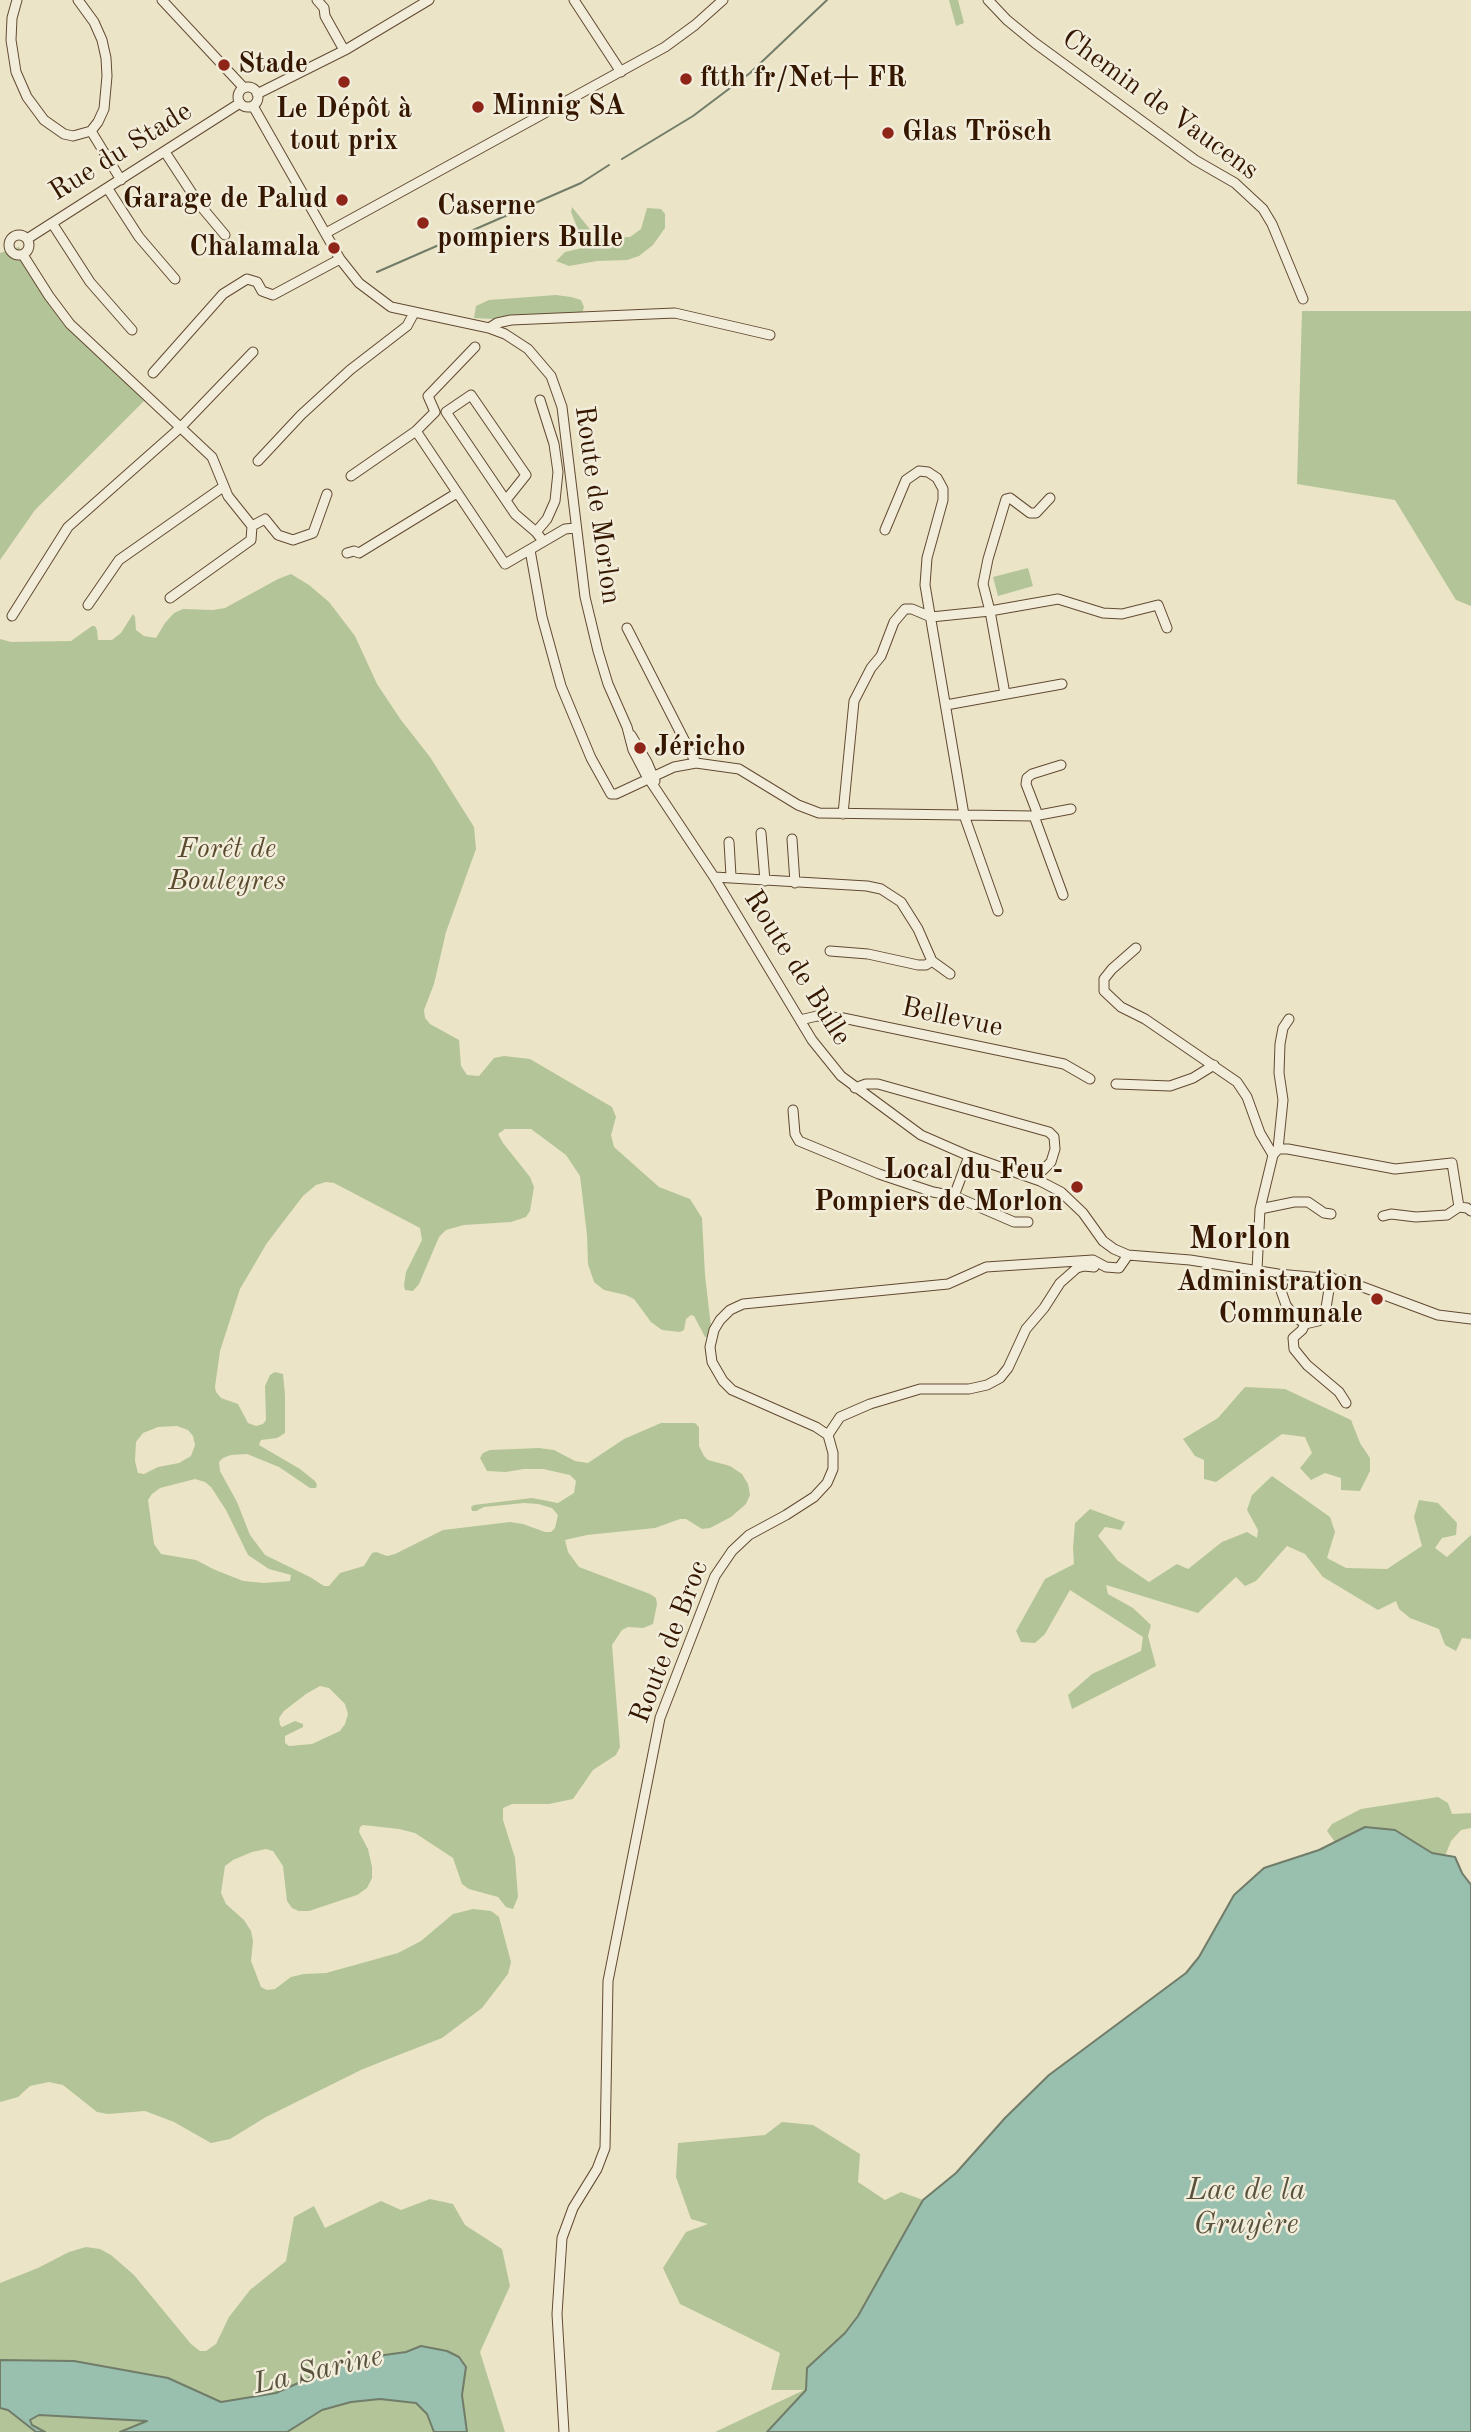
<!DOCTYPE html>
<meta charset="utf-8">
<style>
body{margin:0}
canvas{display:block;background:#ebe4c6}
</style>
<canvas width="1471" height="2432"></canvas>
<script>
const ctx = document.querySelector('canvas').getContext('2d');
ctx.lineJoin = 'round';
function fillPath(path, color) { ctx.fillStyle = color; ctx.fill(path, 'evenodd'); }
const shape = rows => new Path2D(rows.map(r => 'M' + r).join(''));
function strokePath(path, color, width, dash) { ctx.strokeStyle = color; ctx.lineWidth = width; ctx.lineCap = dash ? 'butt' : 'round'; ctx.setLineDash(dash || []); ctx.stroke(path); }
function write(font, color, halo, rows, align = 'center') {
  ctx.font = font + ' "Old Standard TT",serif'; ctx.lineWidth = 5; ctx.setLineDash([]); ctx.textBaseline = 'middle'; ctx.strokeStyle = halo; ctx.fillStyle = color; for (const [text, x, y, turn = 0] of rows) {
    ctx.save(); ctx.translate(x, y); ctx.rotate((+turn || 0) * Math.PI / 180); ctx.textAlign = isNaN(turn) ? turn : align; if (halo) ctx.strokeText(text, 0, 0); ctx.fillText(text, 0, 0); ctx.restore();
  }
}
fillPath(shape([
 [949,0,958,0,964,23,956,26],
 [572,207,597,238,630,237,641,229,647,208,661,209,665,214,665,228,653,245,639,256,627,260,597,261,569,266,556,261,565,252,582,248,584,244,571,212],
 [19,247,63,324,113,368,144,401,35,510,0,560,0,253],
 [556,295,571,297,581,300,584,307,582,313,511,320,474,318,476,306,489,300],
 [1302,311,1471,311,1471,606,1456,600,1395,500,1297,484],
 [1028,568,1033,586,998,596,993,577],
 [291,574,309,585,329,602,355,636,377,684,401,720,430,757,474,827,476,849,446,932,434,984,424,1010,425,1018,430,1024,459,1040,461,1066,467,1075,479,1076,494,1058,504,1056,530,1059,612,1107,616,1117,611,1135,614,1147,659,1187,690,1199,702,1218,705,1275,711,1327,708,1337,705,1337,694,1316,691,1315,686,1319,684,1330,680,1332,662,1330,651,1322,634,1299,626,1295,604,1290,594,1282,588,1264,587,1235,580,1176,566,1155,531,1129,505,1129,498,1134,503,1143,530,1177,534,1187,530,1211,526,1217,511,1222,464,1225,446,1230,439,1237,419,1284,413,1291,405,1290,404,1285,406,1272,422,1240,420,1228,334,1183,326,1182,316,1185,303,1196,267,1243,240,1289,220,1351,215,1387,216,1392,221,1398,238,1404,248,1423,256,1426,263,1424,266,1420,265,1386,270,1375,275,1372,283,1374,285,1395,285,1433,277,1438,261,1440,259,1445,300,1469,315,1481,317,1485,316,1488,310,1488,279,1467,247,1454,231,1455,223,1458,219,1462,220,1471,237,1502,250,1535,265,1555,310,1577,324,1586,329,1586,340,1573,364,1566,372,1553,376,1552,387,1556,395,1554,443,1530,510,1522,523,1524,545,1532,551,1532,555,1528,558,1515,552,1508,538,1504,524,1503,484,1507,476,1511,472,1511,471,1507,474,1505,532,1498,558,1503,574,1493,576,1481,570,1475,543,1469,524,1469,506,1472,487,1471,480,1458,483,1453,490,1450,539,1448,554,1450,575,1461,588,1463,624,1439,661,1423,695,1423,699,1427,699,1446,704,1456,708,1460,730,1466,742,1474,748,1484,750,1495,746,1504,731,1517,710,1528,702,1529,686,1519,680,1519,655,1528,587,1535,565,1540,568,1552,579,1567,650,1594,656,1598,657,1604,653,1624,643,1628,628,1627,622,1630,612,1645,620,1747,616,1755,593,1770,573,1799,549,1804,512,1804,503,1808,503,1820,515,1858,518,1897,513,1909,506,1907,498,1897,469,1889,462,1884,453,1858,415,1833,399,1829,363,1825,360,1827,359,1832,368,1849,372,1867,372,1878,367,1888,357,1895,309,1911,299,1911,292,1908,287,1901,283,1866,273,1851,266,1849,252,1852,233,1860,225,1866,221,1893,226,1904,244,1920,251,1931,253,1941,251,1961,261,1987,267,1990,275,1989,291,1977,304,1974,326,1973,398,1953,421,1941,453,1914,473,1909,491,1911,499,1917,511,1962,508,1974,482,2008,442,2038,363,2069,266,2117,230,2139,211,2143,174,2122,145,2111,108,2114,97,2112,63,2085,49,2082,30,2086,18,2097,0,2102,0,639,11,642,71,641,92,626,95,626,97,630,98,640,112,640,121,633,133,614,135,617,136,630,144,636,156,638,165,623,174,613,183,609,213,610,225,608,278,579],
 [177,1426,188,1430,193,1436,195,1445,191,1456,179,1463,158,1467,144,1474,138,1473,135,1461,136,1442,143,1433,158,1427],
 [195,1479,205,1482,211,1487,226,1510,248,1555,269,1569,291,1575,290,1581,264,1583,243,1581,213,1569,196,1560,161,1554,154,1544,148,1500,152,1494,160,1488],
 [320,1686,329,1688,345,1704,348,1714,345,1724,340,1731,312,1744,289,1746,285,1743,285,1736,303,1727,303,1724,295,1721,282,1727,280,1725,279,1718,284,1711,306,1694],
 [1245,1387,1285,1389,1351,1420,1360,1443,1370,1458,1370,1471,1360,1491,1341,1490,1341,1478,1325,1473,1311,1480,1300,1468,1312,1453,1305,1437,1282,1434,1216,1482,1204,1479,1204,1460,1195,1456,1183,1439,1218,1418],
 [1272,1476,1330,1517,1335,1532,1327,1558,1346,1568,1387,1569,1422,1546,1414,1517,1419,1500,1438,1503,1457,1523,1456,1535,1442,1538,1435,1548,1447,1557,1471,1535,1471,1639,1462,1638,1456,1651,1445,1645,1439,1629,1410,1618,1399,1609,1396,1601,1378,1610,1323,1577,1305,1554,1287,1546,1256,1581,1245,1586,1236,1577,1198,1613,1106,1585,1108,1594,1133,1608,1151,1625,1148,1636,1156,1666,1072,1709,1068,1695,1092,1674,1141,1651,1143,1637,1070,1590,1045,1634,1035,1643,1021,1642,1016,1631,1045,1579,1074,1564,1073,1548,1075,1523,1090,1509,1125,1522,1121,1530,1105,1527,1098,1536,1118,1561,1149,1582,1177,1564,1188,1569,1222,1542,1247,1532,1257,1538,1258,1530,1247,1510,1252,1495],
 [1438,1797,1448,1803,1452,1814,1471,1813,1471,1828,1461,1830,1451,1841,1445,1856,1432,1853,1395,1830,1365,1827,1335,1842,1327,1831,1332,1824,1361,1809],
 [782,2122,813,2125,860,2154,858,2182,885,2200,901,2192,923,2200,858,2316,845,2333,807,2368,806,2389,767,2432,715,2432,804,2390,771,2390,780,2353,680,2304,663,2268,686,2232,708,2224,691,2219,676,2177,678,2143,765,2135],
 [430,2199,453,2204,465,2225,502,2249,510,2286,480,2352,505,2432,467,2432,462,2395,466,2367,421,2346,406,2352,349,2360,276,2393,220,2402,168,2378,74,2361,0,2360,0,2283,38,2268,69,2252,86,2247,100,2249,111,2255,134,2275,191,2344,200,2351,206,2351,216,2344,229,2317,250,2290,286,2261,294,2217,314,2206,325,2228,381,2201,401,2210],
 [380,2399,416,2403,427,2414,434,2432,287,2432,322,2410,351,2402],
 [0,2408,8,2410,36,2432,0,2432],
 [39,2415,149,2421,120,2432,45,2432,32,2425,30,2419]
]), '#b3c598');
const water = shape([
 [1365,1827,1395,1830,1432,1853,1455,1857,1462,1873,1471,1885,1471,2432,767,2432,806,2390,807,2368,845,2333,858,2316,923,2200,956,2173,1005,2118,1049,2075,1186,1973,1199,1957,1234,1895,1264,1868,1319,1850,1365,1827],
 [421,2346,447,2351,459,2357,466,2367,462,2395,467,2432,434,2432,427,2414,416,2403,380,2399,351,2402,322,2410,287,2432,120,2432,147,2421,39,2415,30,2420,32,2425,45,2432,36,2432,8,2410,0,2408,0,2360,74,2361,168,2378,221,2402,276,2393,349,2360,406,2352,421,2346]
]);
fillPath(water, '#99bfaf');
strokePath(water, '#717c69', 2);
strokePath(shape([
 [622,159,693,116,750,73,827,0],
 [377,272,581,183,609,165]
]), '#717c69', 2);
const minor = shape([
 [17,0,12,18,11,40,16,72,27,97,44,120,64,134,73,136,91,131],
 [78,0,94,22,102,40,106,58,107,76,104,109,98,122,91,131,121,180],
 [162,0,244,88],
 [317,0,324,8,325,16,344,50],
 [574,0,621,72],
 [988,0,1007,20,1035,43,1195,160,1235,183,1263,209,1272,224,1303,299],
 '238 97a10 10 0 1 1 20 0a10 10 0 1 1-20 0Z',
 [257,94,347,49,429,0],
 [253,106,340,259,359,283,391,307,489,328,505,334,528,349,551,376,562,407,585,597,598,651,608,684,627,727,633,750,645,773,714,877,812,1040,841,1076,921,1135,969,1156,1040,1181,1061,1192,1083,1213,1103,1241,1114,1249,1128,1255,1190,1260,1278,1274,1344,1280,1438,1315,1471,1319],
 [165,152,199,204,225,235],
 [108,189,139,237,175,279],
 [52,223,90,282,132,330],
 [326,233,665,47,695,25,723,0],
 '9 245a10 10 0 1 1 20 0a10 10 0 1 1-20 0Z',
 [27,239,240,103],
 [23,255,49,296,70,324,212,457,228,496,252,526,251,540,170,598],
 [489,328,497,323,511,320,675,313,770,335],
 [153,373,223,294,247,279,257,282,262,291,273,295,340,259],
 [416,431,505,564,565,529,575,528],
 [258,461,301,415,350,370,407,326,414,313],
 [351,476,416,431,435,412,428,396,475,347],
 [506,500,526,475,471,395,446,412,515,514,536,532,543,541],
 [252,526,265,519,278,535,293,540,313,533,327,494],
 [885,530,906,480,919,471,928,472,937,478,943,489,943,500,927,558,925,585,964,815,998,911],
 [536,532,547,519,555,501,558,472,554,444,540,400],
 [530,550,542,617,561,686,591,758,611,794,616,794,674,767,696,763,739,769,798,805,819,813,1034,816,1071,809],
 [347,553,354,551,359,553,457,493],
 [88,605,119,560,223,487],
 [12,616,68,527,181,427,253,352],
 [627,628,696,763],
 [1005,694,990,611,1058,599,1103,613,1122,614,1158,605,1167,628],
 [946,705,1062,684],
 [631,735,647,762,655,781],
 [843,814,854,701,871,668,881,656,894,622,905,609,912,609,931,617,990,611,983,584,988,559,1006,499,1010,498,1030,513,1036,513,1050,498],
 [1038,815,1026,784,1027,778,1032,774,1061,765],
 [1034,816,1063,895],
 [761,833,765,881],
 [792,839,795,883],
 [729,842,731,876],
 [714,877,867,886,881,889,901,902,918,929,932,961,926,965,918,965,868,954,830,951],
 [1136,948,1112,969,1104,979,1104,991,1121,1007,1145,1019,1237,1082,1247,1097,1260,1133,1273,1155,1260,1209,1257,1270],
 [932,961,950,974],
 [800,1020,817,1016,843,1018,1064,1064,1090,1079],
 [1116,1084,1170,1086,1193,1078,1214,1065],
 [855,1088,866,1084,878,1084,1049,1132,1054,1137,1055,1149,1051,1162,1043,1170,1028,1169,1018,1173],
 [793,1110,795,1134,799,1141,879,1174,933,1192,954,1196,969,1156],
 [1278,1149,1283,1100,1279,1073,1280,1044,1283,1028,1289,1019],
 [1273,1155,1278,1149,1288,1149,1395,1169,1452,1163,1459,1207,1467,1208,1471,1211],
 [954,1196,1014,1222,1028,1222],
 [1260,1209,1294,1202,1308,1202,1324,1213,1331,1214],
 [1383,1216,1391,1214,1416,1217,1447,1215,1459,1207],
 [1278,1274,1278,1282,1286,1305,1293,1315,1305,1324,1318,1321,1325,1314,1331,1277],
 [1305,1324,1302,1330,1293,1338,1294,1349,1307,1365,1339,1392,1346,1403],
 [828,1435,840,1417,870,1404,920,1389,969,1389,987,1385,1000,1378,1008,1368,1026,1329,1044,1308,1060,1283,1077,1268,1084,1266,1094,1267],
 [564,2432,557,2314,562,2238,573,2208,597,2169,605,2148,608,1981,660,1718,715,1576,732,1551,749,1535,786,1515,814,1497,827,1483,833,1469,833,1453,828,1435,816,1427,732,1390,723,1381,712,1362,710,1347,714,1330,720,1320,730,1310,743,1304,948,1284,986,1267,1093,1260,1106,1267,1119,1268,1128,1255]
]);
strokePath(minor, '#624a32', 11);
strokePath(minor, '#f2edda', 9);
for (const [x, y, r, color] of [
 [224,65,7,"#8f2418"],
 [686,79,7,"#8f2418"],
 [344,82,7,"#8f2418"],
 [478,107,7,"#8f2418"],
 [888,133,7,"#8f2418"],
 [342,200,7,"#8f2418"],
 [423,223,7,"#8f2418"],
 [334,248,7,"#8f2418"],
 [640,748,7,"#8f2418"],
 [1077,1187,7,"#8f2418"],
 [1377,1299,7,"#8f2418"]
]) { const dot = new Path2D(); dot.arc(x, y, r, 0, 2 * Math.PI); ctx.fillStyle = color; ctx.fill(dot); strokePath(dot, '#f2edda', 2.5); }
write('bold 28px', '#351700', '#f2edda', [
 ["Stade",238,65],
 ["ftth fr/Net+ FR",700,79],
 ["Minnig SA",492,107],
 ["Le Dépôt à",344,110,"center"],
 ["tout prix",344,142,"center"],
 ["Glas Trösch",902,133],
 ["Garage de Palud",328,200,"right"],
 ["Caserne",437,207],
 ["pompiers Bulle",437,239],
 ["Chalamala",320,248,"right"],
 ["Jéricho",654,748],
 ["Local du Feu -",1063,1171,"right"],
 ["Pompiers de Morlon",1063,1203,"right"],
 ["Administration",1363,1283,"right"],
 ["Communale",1363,1315,"right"]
], 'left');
write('28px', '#351700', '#f2edda', [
 ["Chemin de Vaucens",1160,105,36],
 ["Rue du Stade",121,152,-32],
 ["Route de Morlon",597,505,82],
 ["Route de Bulle",797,968,58],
 ["Bellevue",952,1018,12],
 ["Route de Broc",670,1642,-69]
]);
write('italic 28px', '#5b4b2e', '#f2edda', [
 ["Forêt de",227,850],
 ["Bouleyres",227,882]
]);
write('italic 30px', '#58523d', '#f2edda', [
 ["Lac de la",1246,2191],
 ["Gruyère",1246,2225],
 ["La Sarine",318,2371,-13]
]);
write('bold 32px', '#351700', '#f2edda', [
 ["Morlon",1240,1240]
]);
</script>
